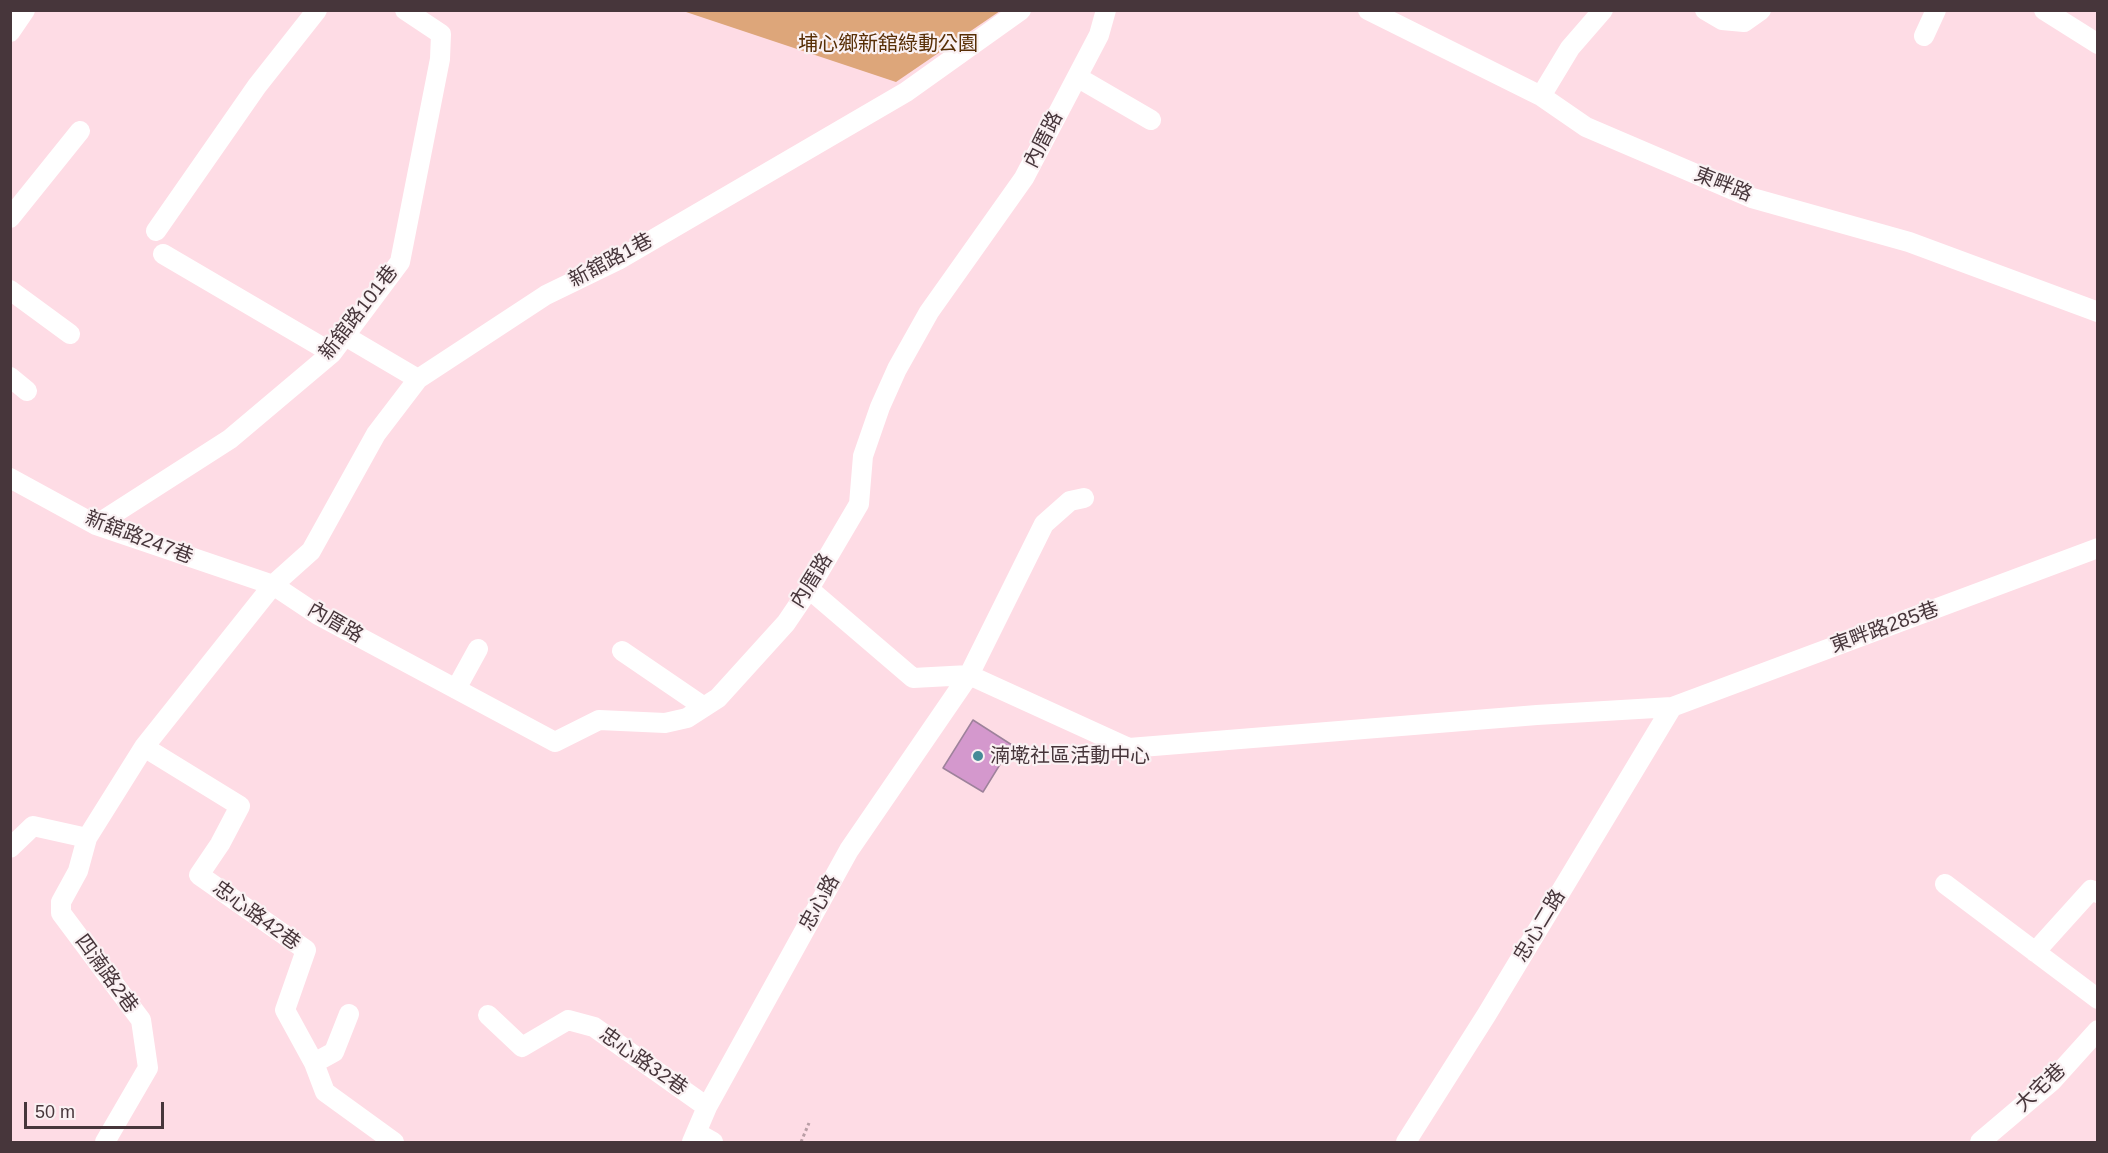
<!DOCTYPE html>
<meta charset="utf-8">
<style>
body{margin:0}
#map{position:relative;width:2108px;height:1153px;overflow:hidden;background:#fedce5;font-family:Helvetica,sans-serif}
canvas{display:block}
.frame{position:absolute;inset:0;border:12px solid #47363b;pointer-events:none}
.scale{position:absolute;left:24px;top:1102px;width:140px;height:27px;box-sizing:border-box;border:3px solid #47363b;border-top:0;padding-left:8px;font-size:18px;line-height:21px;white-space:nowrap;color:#47363b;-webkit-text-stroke:4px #faf1f3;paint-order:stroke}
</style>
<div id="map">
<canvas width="2108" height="1153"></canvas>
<div class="frame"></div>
<div class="scale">50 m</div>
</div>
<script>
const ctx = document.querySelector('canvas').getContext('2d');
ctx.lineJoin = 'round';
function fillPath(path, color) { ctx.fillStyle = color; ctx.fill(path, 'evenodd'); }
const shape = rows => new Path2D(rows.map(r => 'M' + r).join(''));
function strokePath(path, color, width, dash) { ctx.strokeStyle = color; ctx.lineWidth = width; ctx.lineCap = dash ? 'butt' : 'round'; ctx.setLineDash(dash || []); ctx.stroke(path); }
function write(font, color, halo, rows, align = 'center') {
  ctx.font = font + ' Helvetica,"Noto Sans TC",sans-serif'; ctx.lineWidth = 4.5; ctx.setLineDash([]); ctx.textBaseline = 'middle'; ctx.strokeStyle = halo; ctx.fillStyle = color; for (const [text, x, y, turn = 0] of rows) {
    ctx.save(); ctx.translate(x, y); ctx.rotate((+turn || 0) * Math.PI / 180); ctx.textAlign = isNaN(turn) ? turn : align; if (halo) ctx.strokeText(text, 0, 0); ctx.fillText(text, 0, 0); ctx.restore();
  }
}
fillPath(shape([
 [683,11,1000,11,896,82]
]), '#dda67a');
const building = shape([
 [973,720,1012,745,983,792,943,768,973,720]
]);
fillPath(building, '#d498cd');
strokePath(building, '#9e829b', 1.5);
strokePath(shape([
 [801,1142,809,1123]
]), '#b99ea5', 3, [3, 3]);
strokePath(shape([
 [1368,10,1541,96,1586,127,1752,198,1909,242,2098,312],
 [1705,10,1722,20,1744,22,1761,10],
 [2044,10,2098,44],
 [10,32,25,10],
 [1924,36,1936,10],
 [1077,77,1151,120],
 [1541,96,1570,48,1603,10],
 [10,218,80,131],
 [156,231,257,86,317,10],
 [163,254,332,353],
 [10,290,70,334],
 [345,336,418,379],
 [10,377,27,391],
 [10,478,96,525,273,585,318,615,555,742,599,720,665,723,687,718,718,698,786,623,809,589,859,504,863,456,880,407,897,369,929,312,1024,178,1099,35,1106,10],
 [96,525,230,439,332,353,400,262,440,59,441,34,405,10],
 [809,589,913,678,969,675,1129,748,1537,715,1672,707,2098,548],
 [622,651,704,707],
 [456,689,478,649],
 [144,747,240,806,220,844,199,875,306,950,285,1010,314,1063,325,1092,394,1142],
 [10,848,33,826,87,838],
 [1945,884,2098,999],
 [2035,952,2091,890,2098,893],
 [488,1015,522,1047,568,1020,594,1027,707,1107],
 [314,1063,334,1052,349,1014],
 [697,1133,713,1142],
 [105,1142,148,1068,141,1020,61,913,61,902,78,871,87,838,144,747,273,585,311,551,376,434,418,379,546,295,618,260,906,92,1021,10],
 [692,1142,707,1107,849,850,969,675,1044,524,1070,501,1084,498],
 [1406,1142,1487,1014,1672,707],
 [1980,1142,2052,1081,2098,1030]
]), '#fff', 20);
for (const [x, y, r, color] of [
 [978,756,6,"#468b98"]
]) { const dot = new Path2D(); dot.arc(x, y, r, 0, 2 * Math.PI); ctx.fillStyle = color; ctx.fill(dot); strokePath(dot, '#faf1f3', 2); }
write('20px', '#582f06', '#faf1f3', [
 ["埔心鄉新舘綠動公園",888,44]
]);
write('20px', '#47363b', '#faf1f3', [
 ["內厝路",1044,140,-63],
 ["東畔路",1723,185,22],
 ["新舘路1巷",611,261,-28],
 ["新舘路101巷",359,313,-52],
 ["新舘路247巷",139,538,21],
 ["內厝路",812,581,-58],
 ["內厝路",335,623,30],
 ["東畔路285巷",1885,628,-20],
 ["忠心路",820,903,-61],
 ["忠心路42巷",256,916,36],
 ["忠心二路",1540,926,-59],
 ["四湳路2巷",106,974,54],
 ["忠心路32巷",643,1062,35],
 ["大宅巷",2041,1088,-43]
]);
write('20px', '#47363b', '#faf1f3', [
 ["湳墘社區活動中心",990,756]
], 'left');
</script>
